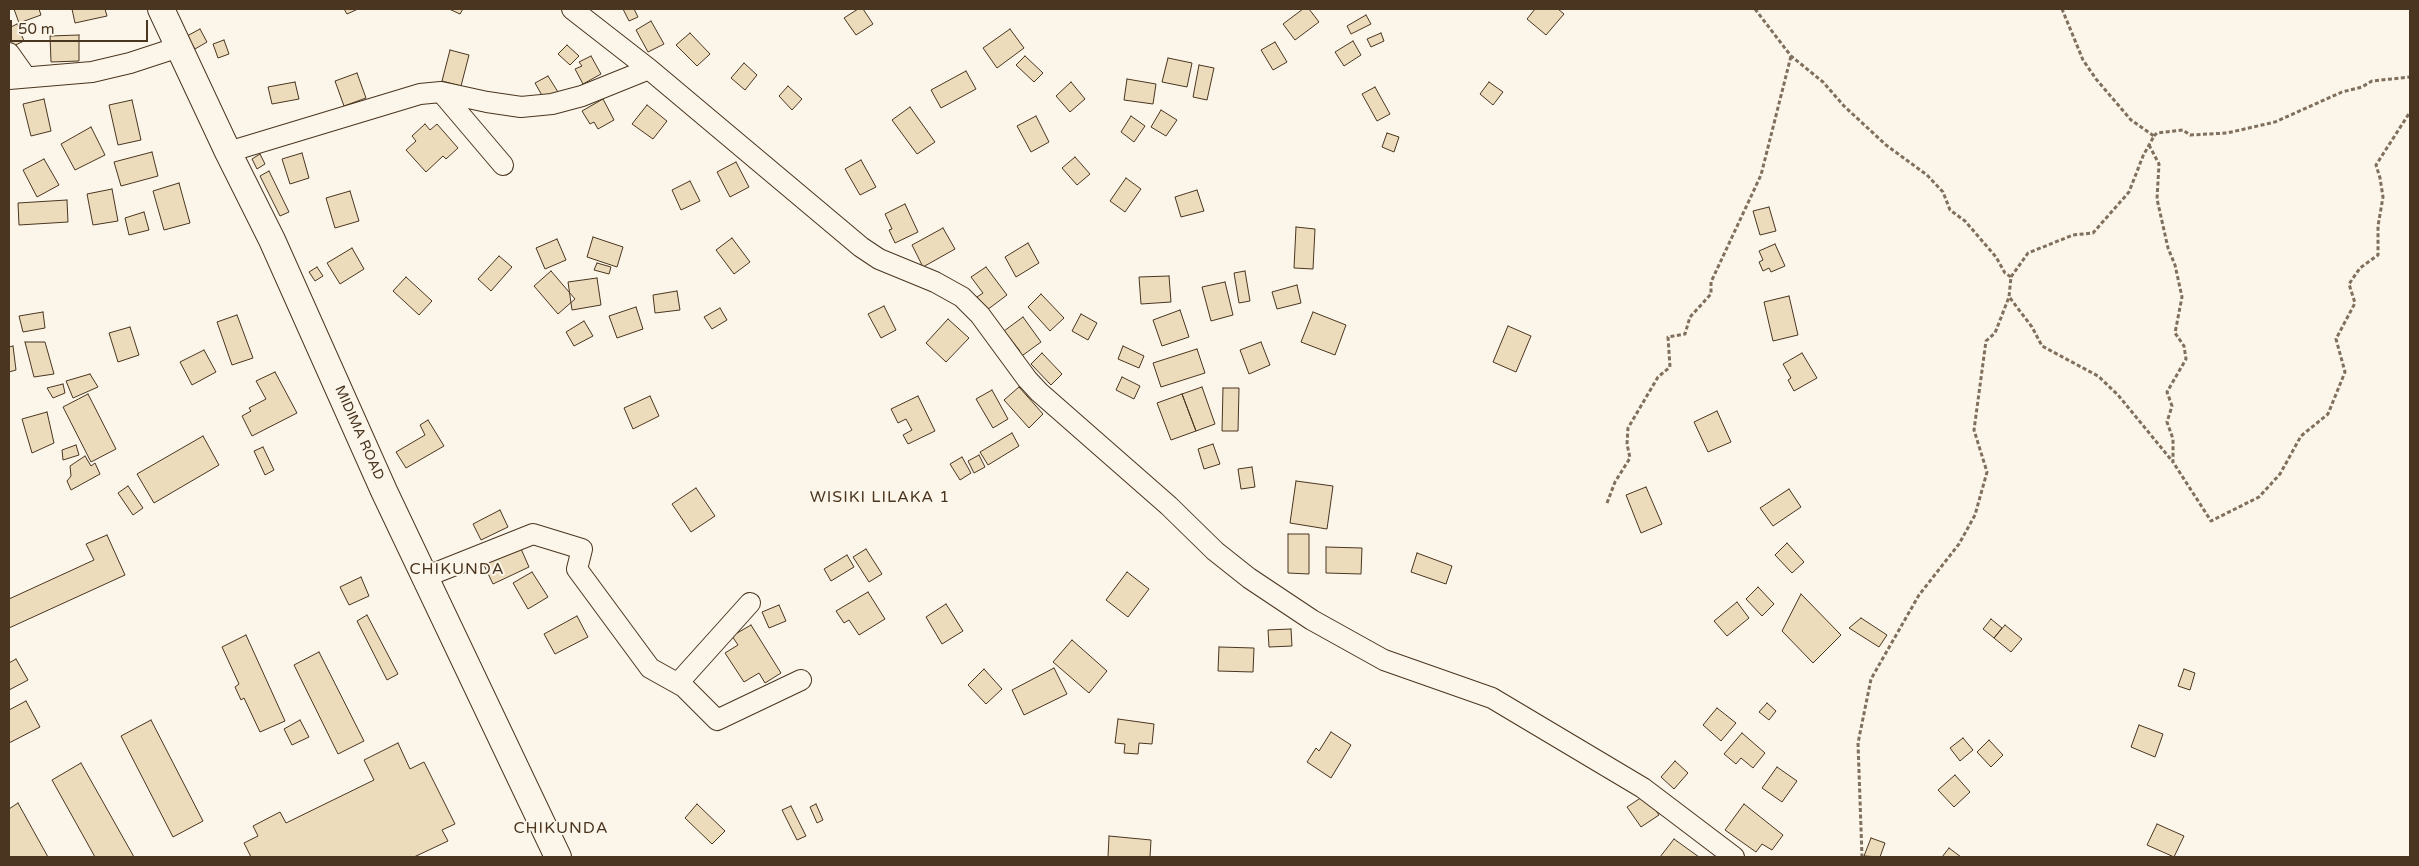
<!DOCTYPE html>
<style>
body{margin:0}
#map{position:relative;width:2419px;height:866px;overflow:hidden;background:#fbf6e9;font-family:"Varela Round",sans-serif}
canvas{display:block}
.frame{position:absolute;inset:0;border:10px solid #4a3520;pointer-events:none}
.scale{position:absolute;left:10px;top:20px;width:138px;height:22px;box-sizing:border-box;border:2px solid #4a3520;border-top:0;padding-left:6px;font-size:15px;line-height:18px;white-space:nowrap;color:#4a3520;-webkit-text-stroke:4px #fbf6e9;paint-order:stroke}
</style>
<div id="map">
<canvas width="2419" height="866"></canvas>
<div class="frame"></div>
<div class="scale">50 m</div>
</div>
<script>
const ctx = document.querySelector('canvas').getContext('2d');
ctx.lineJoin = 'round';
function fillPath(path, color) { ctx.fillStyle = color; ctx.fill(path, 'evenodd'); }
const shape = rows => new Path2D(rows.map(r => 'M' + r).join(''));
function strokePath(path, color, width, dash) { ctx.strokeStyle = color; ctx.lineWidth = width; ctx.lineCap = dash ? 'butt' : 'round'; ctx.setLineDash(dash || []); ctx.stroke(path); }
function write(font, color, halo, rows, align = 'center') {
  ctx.font = font + ' "Varela Round",sans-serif'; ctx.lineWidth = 4; ctx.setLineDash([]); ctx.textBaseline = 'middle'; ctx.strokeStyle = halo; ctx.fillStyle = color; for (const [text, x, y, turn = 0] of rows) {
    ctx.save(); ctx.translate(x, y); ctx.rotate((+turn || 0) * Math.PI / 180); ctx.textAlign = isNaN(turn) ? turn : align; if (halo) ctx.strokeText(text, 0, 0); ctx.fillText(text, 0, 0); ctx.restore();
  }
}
const building = shape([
 [14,9,39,9,41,15,19,23,14,9],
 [72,9,105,9,107,16,75,23,72,9],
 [344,9,358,9,347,14,344,9],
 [449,9,463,9,460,14,449,9],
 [623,9,634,9,638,17,629,21,623,9],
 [858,9,863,9,873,24,856,35,844,18,858,9],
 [1303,9,1309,9,1319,22,1295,40,1283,24,1303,9],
 [1535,9,1558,9,1564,14,1546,35,1527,19,1535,9],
 [1366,15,1371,24,1351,34,1347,26,1366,15],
 [651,21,664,44,648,52,636,30,651,21],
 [17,24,24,41,9,48,9,28,17,24],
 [200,29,207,42,195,49,187,36,200,29],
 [1010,29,1024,48,997,68,983,48,1010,29],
 [690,33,710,54,697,66,676,45,690,33],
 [1381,33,1384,41,1371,47,1367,39,1381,33],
 [79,35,79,61,51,62,50,36,79,35],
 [224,40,229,54,218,58,213,44,224,40],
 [1353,41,1361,55,1344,66,1335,52,1353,41],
 [1275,42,1287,62,1273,70,1261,50,1275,42],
 [567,45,579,56,570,65,558,54,567,45],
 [450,50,469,55,461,86,442,81,450,50],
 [591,56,601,74,583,84,575,69,582,66,579,62,591,56],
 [1025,56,1043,73,1034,82,1016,65,1025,56],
 [1168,58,1192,63,1187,87,1162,82,1168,58],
 [744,63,757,75,745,90,731,78,744,63],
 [1199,65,1214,68,1207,100,1193,97,1199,65],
 [966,71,976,89,941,108,931,90,966,71],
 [357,73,366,98,344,106,335,81,357,73],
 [548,76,558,92,544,99,535,83,548,76],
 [1127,79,1156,84,1153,104,1124,100,1127,79],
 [295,82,299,99,272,104,268,87,295,82],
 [1071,82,1085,99,1070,112,1056,96,1071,82],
 [1489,82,1503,92,1493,105,1480,94,1489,82],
 [788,86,802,99,792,110,779,96,788,86],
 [1375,87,1390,114,1377,121,1362,94,1375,87],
 [44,99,51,131,31,136,23,104,44,99],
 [603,99,614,120,598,129,594,122,590,124,582,111,603,99],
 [132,100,141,140,118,145,109,105,132,100],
 [647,105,667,121,653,139,632,124,647,105],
 [910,107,935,142,917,154,892,120,910,107],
 [1161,110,1177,120,1166,136,1151,127,1161,110],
 [1036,116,1049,142,1031,152,1017,126,1036,116],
 [1131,116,1145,126,1134,142,1121,132,1131,116],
 [425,124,430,130,437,124,458,148,446,159,443,156,426,172,406,150,416,141,412,136,425,124],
 [91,127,105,155,75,170,61,144,91,127],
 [1387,133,1399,137,1394,152,1382,147,1387,133],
 [152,152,158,176,121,186,114,162,152,152],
 [302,153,309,178,290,184,282,159,302,153],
 [260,154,265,164,257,169,252,159,260,154],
 [1075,157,1090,174,1077,185,1062,168,1075,157],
 [44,159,59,185,37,197,23,170,44,159],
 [861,160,876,187,860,195,845,169,861,160],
 [736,162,749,187,730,197,717,172,736,162],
 [269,171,289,212,280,216,260,176,269,171],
 [1126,178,1141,189,1125,212,1110,201,1126,178],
 [690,181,700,201,681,210,672,190,690,181],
 [179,183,190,223,164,230,153,191,179,183],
 [112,189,118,221,93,225,87,194,112,189],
 [1197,190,1204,211,1181,217,1175,197,1197,190],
 [350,191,359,221,335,228,326,198,350,191],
 [67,200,68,222,19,225,18,203,67,200],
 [905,204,918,232,895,243,889,230,892,229,885,214,905,204],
 [1769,207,1776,231,1760,235,1753,211,1769,207],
 [144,212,149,230,129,235,125,218,144,212],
 [1296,227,1315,229,1313,269,1294,268,1296,227],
 [943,228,955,249,923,267,912,245,943,228],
 [593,237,623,247,617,267,587,257,593,237],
 [732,238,750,262,734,274,716,250,732,238],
 [557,239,566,260,545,269,536,248,557,239],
 [1028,243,1039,263,1016,277,1005,257,1028,243],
 [1775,244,1785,266,1771,272,1769,268,1763,271,1759,262,1763,260,1759,251,1775,244],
 [352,248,364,269,340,284,327,263,352,248],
 [499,256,512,267,491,291,478,279,499,256],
 [597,263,611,267,609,274,594,270,597,263],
 [317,267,323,276,315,281,309,272,317,267],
 [986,267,1007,295,987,310,977,297,983,293,971,277,986,267],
 [551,271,575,299,558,314,534,286,551,271],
 [1245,271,1250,301,1239,303,1234,273,1245,271],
 [1169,276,1171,302,1141,304,1139,277,1169,276],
 [406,277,432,301,419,315,393,291,406,277],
 [597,278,601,305,572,310,568,282,597,278],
 [1225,282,1233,315,1211,321,1202,287,1225,282],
 [1297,285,1301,303,1277,309,1272,292,1297,285],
 [677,291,680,310,655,313,653,295,677,291],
 [1041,294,1064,318,1050,331,1028,307,1041,294],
 [1789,296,1798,335,1773,341,1764,302,1789,296],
 [884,306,896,330,881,338,868,314,884,306],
 [636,307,643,329,617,338,609,316,636,307],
 [720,308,727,320,712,329,704,317,720,308],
 [1180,310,1189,337,1162,346,1153,320,1180,310],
 [43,312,45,328,23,332,19,316,43,312],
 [1313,312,1346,325,1335,355,1301,342,1313,312],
 [1081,314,1097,323,1088,340,1072,331,1081,314],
 [237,315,253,358,232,365,217,322,237,315],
 [1023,317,1041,342,1019,358,1015,354,1020,351,1004,331,1023,317],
 [948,319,969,338,946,362,926,343,948,319],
 [584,321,593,336,574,346,566,332,584,321],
 [1508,326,1531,336,1516,372,1493,362,1508,326],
 [130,327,139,355,118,362,109,333,130,327],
 [25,342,45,342,54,374,34,377,25,342],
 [1261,342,1270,365,1249,374,1240,350,1261,342],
 [13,346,16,370,9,372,9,347,13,346],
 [1123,346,1144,356,1139,368,1118,359,1123,346],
 [1197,349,1205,373,1161,387,1153,363,1197,349],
 [204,350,216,372,192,385,180,362,204,350],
 [1042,353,1062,374,1051,385,1031,364,1042,353],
 [1802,353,1817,378,1794,391,1788,380,1791,378,1783,364,1802,353],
 [275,372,297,413,252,436,242,416,251,411,249,408,266,399,256,381,275,372],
 [90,374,98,387,73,398,66,381,90,374],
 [1122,377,1140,386,1134,399,1116,390,1122,377],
 [63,384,65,393,53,398,47,388,63,384],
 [1019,387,1043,414,1029,428,1004,400,1019,387],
 [1202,387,1215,424,1196,431,1182,394,1202,387],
 [1223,388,1239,388,1238,431,1222,431,1223,388],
 [992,390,1008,419,993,428,976,399,992,390],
 [88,394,116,449,91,462,63,407,88,394],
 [1182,394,1196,431,1171,440,1157,403,1182,394],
 [650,396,659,416,633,429,624,408,650,396],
 [918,396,935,431,908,444,903,435,912,430,906,419,898,423,891,409,918,396],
 [1717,411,1731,442,1708,452,1694,422,1717,411],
 [47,412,54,443,32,453,22,419,47,412],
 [428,420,444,446,406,468,396,452,425,435,420,425,428,420],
 [1012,433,1019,446,988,465,980,452,1012,433],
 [203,436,219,465,154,503,137,474,203,436],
 [1213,444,1220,464,1204,469,1198,449,1213,444],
 [76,445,79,455,63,460,62,450,76,445],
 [263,447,274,470,265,475,254,451,263,447],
 [979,455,985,467,974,473,968,461,979,455],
 [85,456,91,466,95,463,100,474,71,490,67,481,71,476,70,466,85,456],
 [962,457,971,473,960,480,950,464,962,457],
 [1252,467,1255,487,1241,489,1238,469,1252,467],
 [1296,481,1333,486,1327,529,1290,523,1296,481],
 [128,486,143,508,133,515,118,493,128,486],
 [1646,487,1662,524,1641,533,1626,495,1646,487],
 [696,488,715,516,691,532,672,504,696,488],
 [1789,489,1801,507,1773,526,1760,508,1789,489],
 [500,510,508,527,481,540,473,524,500,510],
 [1288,534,1309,534,1309,574,1288,573,1288,534],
 [107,535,125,575,9,628,9,599,94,560,86,544,107,535],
 [518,542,529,567,493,584,481,559,518,542],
 [1787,543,1804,562,1792,573,1775,555,1787,543],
 [1326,547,1362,548,1361,574,1326,573,1326,547],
 [866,549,882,574,869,582,853,557,866,549],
 [1417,553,1452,566,1446,584,1411,572,1417,553],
 [847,555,854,567,831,581,824,569,847,555],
 [532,572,548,597,528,609,513,583,532,572],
 [1127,572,1149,589,1128,617,1106,600,1127,572],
 [361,577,369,596,349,605,340,587,361,577],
 [1758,587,1774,604,1762,616,1746,599,1758,587],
 [868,592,885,619,859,635,849,620,844,623,836,611,868,592],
 [1801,594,1841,635,1813,663,1782,631,1801,594],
 [1737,602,1749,618,1727,636,1714,621,1737,602],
 [946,604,963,631,942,644,926,617,946,604],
 [779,605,786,621,769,628,762,612,779,605],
 [367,615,398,674,387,680,357,621,367,615],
 [577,616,588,637,555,654,544,634,577,616],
 [1861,618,1887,635,1879,647,1849,628,1861,618],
 [1991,619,2002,628,1994,638,1983,629,1991,619],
 [751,625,781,673,765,683,759,673,744,682,725,653,738,645,732,636,751,625],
 [2005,625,2022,639,2011,652,1994,638,2005,625],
 [1291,629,1292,646,1269,647,1268,630,1291,629],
 [246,635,285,721,260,732,244,698,241,700,235,687,239,684,222,647,246,635],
 [1072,640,1107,671,1089,693,1053,662,1072,640],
 [1219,647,1254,648,1253,672,1218,671,1219,647],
 [319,652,364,741,338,754,294,665,319,652],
 [16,659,28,680,9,690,9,663,16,659],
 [1054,668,1067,694,1024,715,1012,690,1054,668],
 [984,669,1002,689,986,704,968,685,984,669],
 [2184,669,2195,673,2190,690,2178,686,2184,669],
 [26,701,40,727,9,743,9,710,26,701],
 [1767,703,1776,711,1769,720,1759,712,1767,703],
 [1717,708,1736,723,1721,741,1703,725,1717,708],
 [1118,719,1154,724,1152,744,1139,743,1138,754,1124,753,1125,744,1115,743,1118,719],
 [151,720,203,821,173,837,121,736,151,720],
 [300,720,309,737,292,745,284,729,300,720],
 [2139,725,2163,734,2155,757,2131,747,2139,725],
 [1331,732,1351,745,1331,778,1307,762,1316,748,1319,751,1331,732],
 [1742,733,1765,753,1753,768,1741,758,1736,764,1724,754,1742,733],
 [1963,738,1973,750,1960,761,1950,748,1963,738],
 [1989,740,2003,755,1991,767,1977,752,1989,740],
 [398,743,410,769,424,762,455,824,442,830,448,841,414,857,251,857,244,843,258,836,253,826,280,812,286,823,374,780,364,760,398,743],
 [1675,761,1688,773,1674,789,1661,777,1675,761],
 [81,763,134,857,95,857,52,780,81,763],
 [1777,767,1797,781,1782,802,1762,788,1777,767],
 [1955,775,1970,792,1954,807,1938,790,1955,775],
 [1645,795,1659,815,1641,827,1627,807,1645,795],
 [18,803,48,857,9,857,9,809,18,803],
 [697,804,725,831,712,844,685,818,697,804],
 [816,804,823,820,817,823,810,807,816,804],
 [1744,804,1783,835,1772,850,1762,844,1756,852,1725,830,1744,804],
 [791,806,806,836,797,840,782,810,791,806],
 [2157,824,2184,836,2174,857,2147,845,2157,824],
 [1109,836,1151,840,1150,857,1108,857,1109,836],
 [1871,838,1885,843,1880,857,1864,856,1871,838],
 [1674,839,1699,857,1660,857,1674,839],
 [1949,848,1961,857,1942,857,1949,848]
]);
fillPath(building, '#ecdcbc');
strokePath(building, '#4a3520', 1);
const minor = shape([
 [572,9,649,69,861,247,879,259,935,282,962,297,980,315,1027,379,1039,392,1169,506,1215,551,1249,578,1312,620,1384,660,1492,698,1643,788,1734,857],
 [9,53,26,77],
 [9,79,92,72,130,63,179,47],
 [441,92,503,165],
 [228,152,420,94,441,92,487,102,521,107,552,104,582,96,649,69],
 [425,577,533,534,582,549,577,569,650,668,684,687],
 [750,603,679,682,717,720,801,680]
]);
const major = shape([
 [161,9,228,152,272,240,384,491,558,857]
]);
strokePath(minor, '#4a3520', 22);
strokePath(major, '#4a3520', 28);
strokePath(shape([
 [1755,9,1791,56,1823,82,1844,106,1886,145,1927,175,1943,192,1950,210,1965,221,1996,257,2005,273,2011,277,2009,297,1995,333,1986,341,1974,430,1987,472,1975,515,1959,544,1919,595,1871,679,1858,743,1862,857],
 [2154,136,2157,133,2183,130,2190,135,2227,133,2275,122,2342,92,2362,87,2372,81,2410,77],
 [2149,145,2159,164,2157,199,2168,248,2175,265,2182,297,2175,333,2184,346,2186,359,2167,392,2172,406,2167,422,2173,439,2173,462,2211,521,2259,497,2280,474,2301,436,2328,414,2345,372,2336,339,2355,303,2349,284,2360,268,2378,255,2378,226,2383,197,2380,178,2376,165,2410,112],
 [2011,277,2028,253,2073,235,2093,233,2129,192,2143,156,2154,136,2131,120,2096,79,2083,60,2062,9],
 [2010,298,2032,327,2042,346,2098,376,2118,395,2173,462],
 [1607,503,1615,482,1630,458,1627,444,1628,428,1658,377,1670,367,1668,337,1685,334,1690,317,1711,294,1711,282,1761,175,1791,56]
]), '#7f6f5c', 3, [4, 2.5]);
strokePath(minor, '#fbf6e9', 20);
strokePath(major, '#fbf6e9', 26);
write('14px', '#4a3520', '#fbf6e9', [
 ["MIDIMA ROAD",359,433,66]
]);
ctx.letterSpacing = '1px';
write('16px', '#4a3520', '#fbf6e9', [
 ["WISIKI LILAKA 1",880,498],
 ["CHIKUNDA",457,570],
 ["CHIKUNDA",561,829]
]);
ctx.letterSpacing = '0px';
</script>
